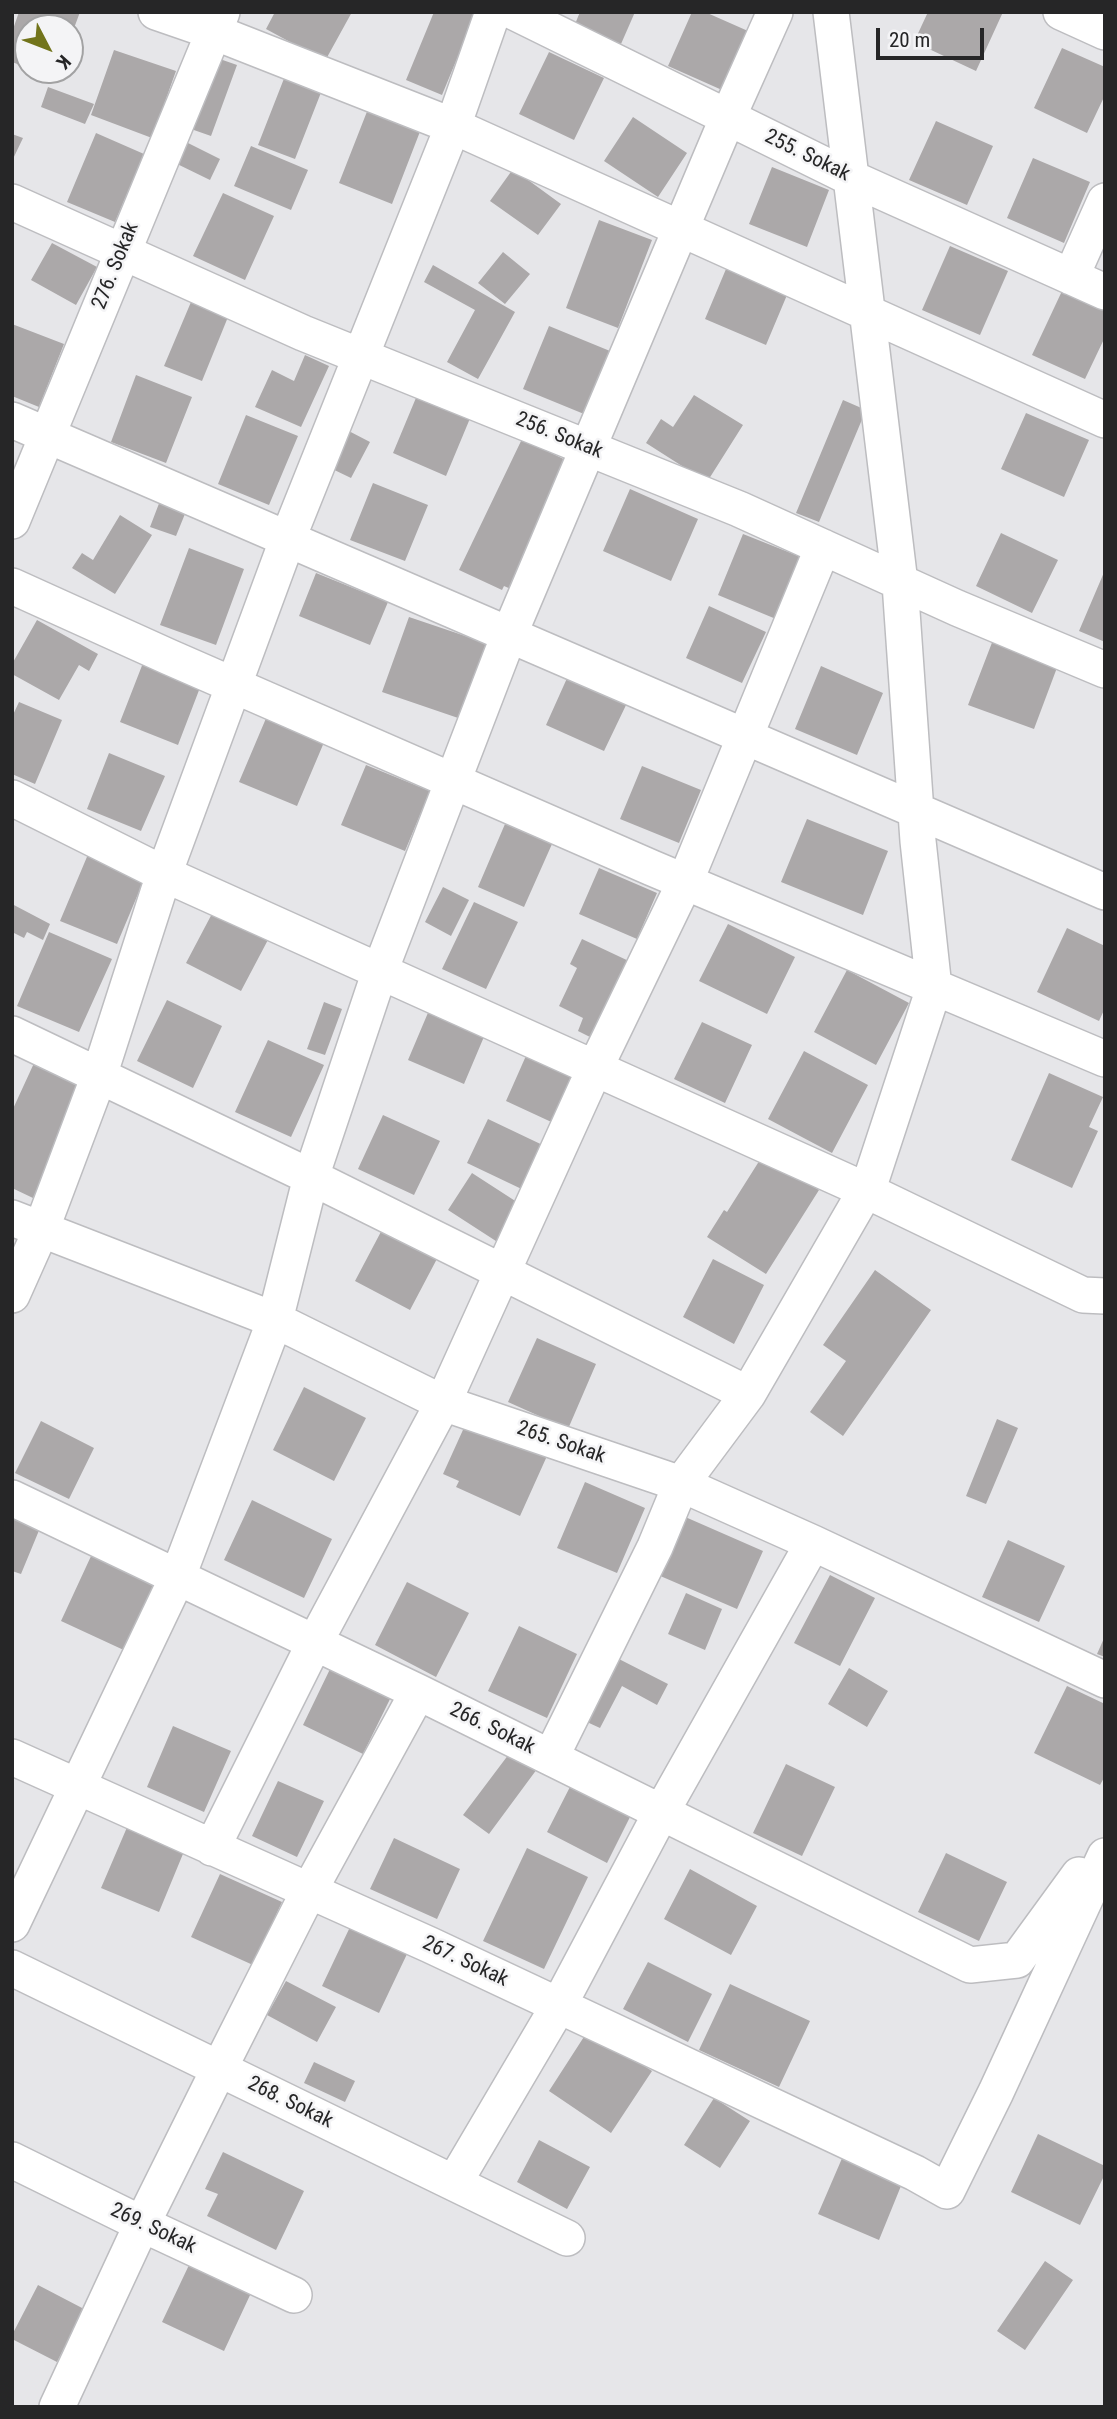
<!DOCTYPE html>
<style>
body{margin:0}
#map{position:relative;width:1117px;height:2419px;overflow:hidden;background:#e6e6e9;font-family:"Roboto Condensed",sans-serif}
canvas{display:block}
.frame{position:absolute;inset:0;border:14px solid #262627;pointer-events:none}
.north{position:absolute;left:14px;top:14px;width:70px;height:70px;box-sizing:border-box;background:#f4f4f6;border:2px solid #a2a2a3;border-radius:50%;rotate:132deg;font-size:19px;font-weight:700;line-height:28px;text-align:center;color:#262627}
.north::after{content:'';display:block;margin:auto;width:24px;height:32px;background:#72741b;clip-path:polygon(50% 0,100% 100%,50% 72%,0 100%)}
.scale{position:absolute;left:876px;top:28px;width:108px;height:32px;box-sizing:border-box;border:4px solid #262627;border-top:0;padding-left:9px;font-size:21px;line-height:24px;white-space:nowrap;color:#262627;-webkit-text-stroke:5px #f4f4f6;paint-order:stroke}
</style>
<div id="map">
<canvas width="1117" height="2419"></canvas>
<div class="frame"></div>
<div class="north">K</div>
<div class="scale">20 m</div>
</div>
<script>
const ctx = document.querySelector('canvas').getContext('2d');
ctx.lineJoin = 'round';
function fillPath(path, color) { ctx.fillStyle = color; ctx.fill(path, 'evenodd'); }
const shape = rows => new Path2D(rows.map(r => 'M' + r).join(''));
function strokePath(path, color, width, dash) { ctx.strokeStyle = color; ctx.lineWidth = width; ctx.lineCap = dash ? 'butt' : 'round'; ctx.setLineDash(dash || []); ctx.stroke(path); }
function write(font, color, halo, rows, align = 'center') {
  ctx.font = font + ' "Roboto Condensed",sans-serif'; ctx.lineWidth = 5; ctx.setLineDash([]); ctx.textBaseline = 'middle'; ctx.strokeStyle = halo; ctx.fillStyle = color; for (const [text, x, y, turn = 0] of rows) {
    ctx.save(); ctx.translate(x, y); ctx.rotate((+turn || 0) * Math.PI / 180); ctx.textAlign = isNaN(turn) ? turn : align; if (halo) ctx.strokeText(text, 0, 0); ctx.fillText(text, 0, 0); ctx.restore();
  }
}
fillPath(shape([
 [19,12,80,12,70,39,70,28,28,28,28,68,12,62,12,32],
 [275,12,352,12,325,61,266,29],
 [434,12,469,12,475,15,442,95,406,80],
 [580,12,635,12,621,44,575,24],
 [692,12,705,12,748,31,722,90,668,66],
 [928,12,1003,12,976,71,914,42],
 [1062,48,1105,67,1105,95,1087,133,1034,108],
 [114,50,176,71,152,138,91,115],
 [549,52,604,78,574,140,519,114],
 [217,58,237,65,211,136,191,129],
 [35,70,59,70,56,78],
 [285,76,322,90,295,159,258,145],
 [48,87,94,104,85,124,41,107],
 [368,109,421,129,392,204,339,183],
 [633,117,687,153,658,197,604,161],
 [936,121,993,146,967,205,909,180],
 [96,133,144,154,115,222,67,202],
 [12,134,23,138,12,161],
 [182,140,220,159,210,180,171,161],
 [251,146,308,170,291,210,234,186],
 [1033,158,1090,182,1064,243,1007,218],
 [772,167,829,190,807,247,749,224],
 [513,169,561,204,538,235,490,201],
 [223,193,274,216,245,280,193,256],
 [599,220,652,240,618,328,566,308],
 [52,243,97,267,76,305,31,280],
 [950,246,1008,271,980,335,922,310],
 [503,252,530,274,505,304,478,283],
 [433,265,515,312,478,379,447,362,475,310,424,282],
 [726,269,787,295,766,345,705,319],
 [1062,291,1105,310,1105,337,1085,379,1032,355],
 [191,302,228,317,202,381,164,366],
 [12,324,64,344,39,407,12,396],
 [549,326,610,351,584,414,523,389],
 [305,355,329,366,301,427,255,407,272,370,294,381],
 [136,375,192,397,166,463,111,442],
 [418,393,471,416,446,476,393,453],
 [694,395,743,425,707,482,646,443,661,419,673,427],
 [843,400,866,410,819,522,796,513],
 [1026,413,1089,440,1064,497,1001,469],
 [246,415,298,436,269,505,218,484],
 [343,428,370,442,351,478,324,465],
 [522,439,574,464,513,590,504,586,502,590,459,570],
 [373,483,428,505,405,561,350,540],
 [630,489,698,519,671,581,603,551],
 [163,493,189,504,176,536,150,527],
 [120,515,152,535,115,594,72,568,82,553,93,560],
 [1001,533,1058,560,1032,613,976,586],
 [743,534,801,557,776,619,718,595],
 [189,548,244,569,216,645,160,625],
 [1105,570,1105,642,1079,631],
 [316,573,388,602,370,645,299,616],
 [709,606,766,632,742,683,686,658],
 [409,617,489,644,464,720,382,692],
 [37,620,98,654,89,671,79,665,59,700,12,674,12,664],
 [993,640,1058,665,1034,729,968,705],
 [143,663,201,685,178,745,120,722],
 [821,666,883,693,857,755,795,729],
 [568,676,627,703,604,751,546,725],
 [19,702,62,720,35,784,12,774,12,717],
 [267,716,325,740,297,806,239,782],
 [109,753,165,776,141,831,87,809],
 [366,765,430,791,405,851,341,825],
 [642,766,701,790,679,843,620,819],
 [807,819,888,851,863,915,781,882],
 [505,824,552,844,524,907,478,887],
 [89,852,146,875,117,944,60,921],
 [599,868,657,893,637,939,579,914],
 [443,887,469,900,451,936,425,922],
 [474,902,518,922,486,989,442,969],
 [12,904,50,924,43,940,27,932,24,938,12,932],
 [215,908,270,936,241,991,186,963],
 [728,924,795,957,767,1014,699,981],
 [1067,928,1105,946,1105,1008,1099,1021,1037,992],
 [49,932,112,959,79,1032,17,1006],
 [582,939,633,963,596,1040,578,1031,583,1018,559,1006,577,968,570,964],
 [847,970,909,1003,876,1065,814,1032],
 [167,1000,222,1026,193,1088,137,1061],
 [324,1002,342,1009,325,1055,307,1049],
 [430,1008,486,1032,464,1084,408,1060],
 [702,1022,752,1045,725,1103,674,1079],
 [268,1040,324,1065,291,1137,235,1112],
 [529,1049,584,1073,560,1126,506,1101],
 [804,1051,868,1085,832,1153,768,1119],
 [35,1061,85,1083,33,1198,12,1188,12,1111],
 [1049,1073,1103,1097,1089,1127,1098,1131,1072,1188,1011,1160],
 [383,1115,440,1141,414,1195,358,1169],
 [488,1119,551,1149,530,1193,467,1163],
 [763,1155,819,1190,766,1274,707,1237,724,1210,727,1212],
 [472,1173,523,1206,499,1243,448,1210],
 [384,1226,439,1255,410,1310,355,1281],
 [713,1259,764,1285,734,1344,683,1317],
 [875,1270,931,1310,843,1436,810,1412,846,1361,823,1345],
 [537,1338,596,1364,568,1429,508,1402],
 [304,1387,366,1418,334,1481,273,1450],
 [997,1419,1018,1428,986,1504,966,1496],
 [41,1421,94,1448,69,1499,15,1473],
 [467,1421,547,1456,520,1516,456,1487,459,1481,443,1474],
 [585,1482,645,1508,617,1573,557,1548],
 [252,1500,332,1539,304,1598,224,1560],
 [683,1516,763,1551,737,1609,658,1575],
 [12,1517,40,1528,21,1574,12,1571],
 [1008,1540,1065,1566,1039,1622,982,1597],
 [92,1554,159,1585,128,1652,61,1621],
 [830,1575,875,1598,840,1666,794,1643],
 [407,1582,469,1613,436,1677,375,1645],
 [686,1593,722,1609,705,1650,668,1634],
 [519,1626,577,1654,547,1718,488,1691],
 [1105,1636,1105,1657,1097,1654],
 [615,1657,668,1684,657,1705,622,1686,600,1728,576,1717],
 [331,1667,391,1697,363,1754,303,1725],
 [849,1668,888,1691,867,1727,828,1704],
 [1067,1686,1105,1704,1105,1776,1100,1785,1034,1753],
 [173,1726,231,1751,204,1812,147,1787],
 [515,1746,540,1765,489,1834,463,1815],
 [786,1764,835,1787,802,1856,753,1833],
 [278,1781,324,1801,297,1857,252,1836],
 [573,1781,633,1811,607,1863,547,1832],
 [128,1825,185,1849,159,1912,101,1888],
 [394,1838,460,1869,437,1919,370,1889],
 [527,1848,588,1877,544,1969,483,1941],
 [946,1853,1007,1882,979,1941,918,1912],
 [690,1869,757,1906,731,1955,664,1919],
 [220,1874,282,1902,253,1965,191,1937],
 [350,1927,407,1954,379,2013,322,1986],
 [648,1962,712,1994,688,2042,623,2009],
 [286,1981,336,2007,317,2042,267,2015],
 [730,1984,810,2021,779,2087,699,2050],
 [589,2029,652,2071,611,2133,549,2091],
 [314,2062,355,2081,345,2102,304,2083],
 [714,2098,750,2121,720,2168,684,2145],
 [1038,2134,1105,2166,1105,2174,1080,2225,1011,2192],
 [539,2140,590,2167,567,2209,517,2182],
 [223,2152,304,2191,276,2250,207,2216,218,2194,205,2189],
 [843,2156,903,2181,879,2240,818,2214],
 [1045,2261,1073,2280,1025,2350,997,2331],
 [189,2265,251,2293,224,2351,162,2322],
 [38,2285,84,2309,57,2362,12,2339,12,2335]
]), '#aba8a9');
const minor = shape([
 [156,12,214,32,453,126,1105,420],
 [514,12,851,178,1105,292],
 [1061,12,1105,32],
 [12,202,303,333,739,509,957,608,1105,670],
 [1071,277,1105,201],
 [12,420,1105,892],
 [12,521,222,12],
 [12,586,169,657,652,868,1105,1059],
 [12,798,164,874,865,1190,1083,1295,1105,1296],
 [12,1034,311,1177,748,1394],
 [12,1218,275,1320,443,1403,681,1484,813,1543,1105,1680],
 [12,1295,41,1230,99,1076,164,874,288,538,453,126,493,12],
 [12,1498,418,1692,970,1965,1017,1960,1079,1875],
 [12,1757,430,1945,915,2173,947,2191,996,2092,1105,1856],
 [551,1757,655,1547,681,1484,748,1394,870,1183,934,988,918,841,900,583,831,12],
 [212,1848,315,1642,443,1403,595,1068,685,882,823,547],
 [12,1924,178,1576,275,1320,311,1177,380,971,509,635,728,117,775,12],
 [12,1968,567,2238],
 [12,2160,142,2224,294,2295],
 [454,2183,559,2005,662,1811,813,1543],
 [57,2407,142,2224,219,2069,309,1891,418,1692]
]);
strokePath(minor, '#bdbdc0', 38);
strokePath(minor, '#fff', 35);
write('21px', '#262627', '#f4f4f6', [
 ["255. Sokak",807,156,26],
 ["276. Sokak",116,266,-68],
 ["256. Sokak",559,436,22],
 ["265. Sokak",561,1443,19],
 ["266. Sokak",492,1729,26],
 ["267. Sokak",465,1962,25],
 ["268. Sokak",290,2103,26],
 ["269. Sokak",153,2229,25]
]);
</script>
